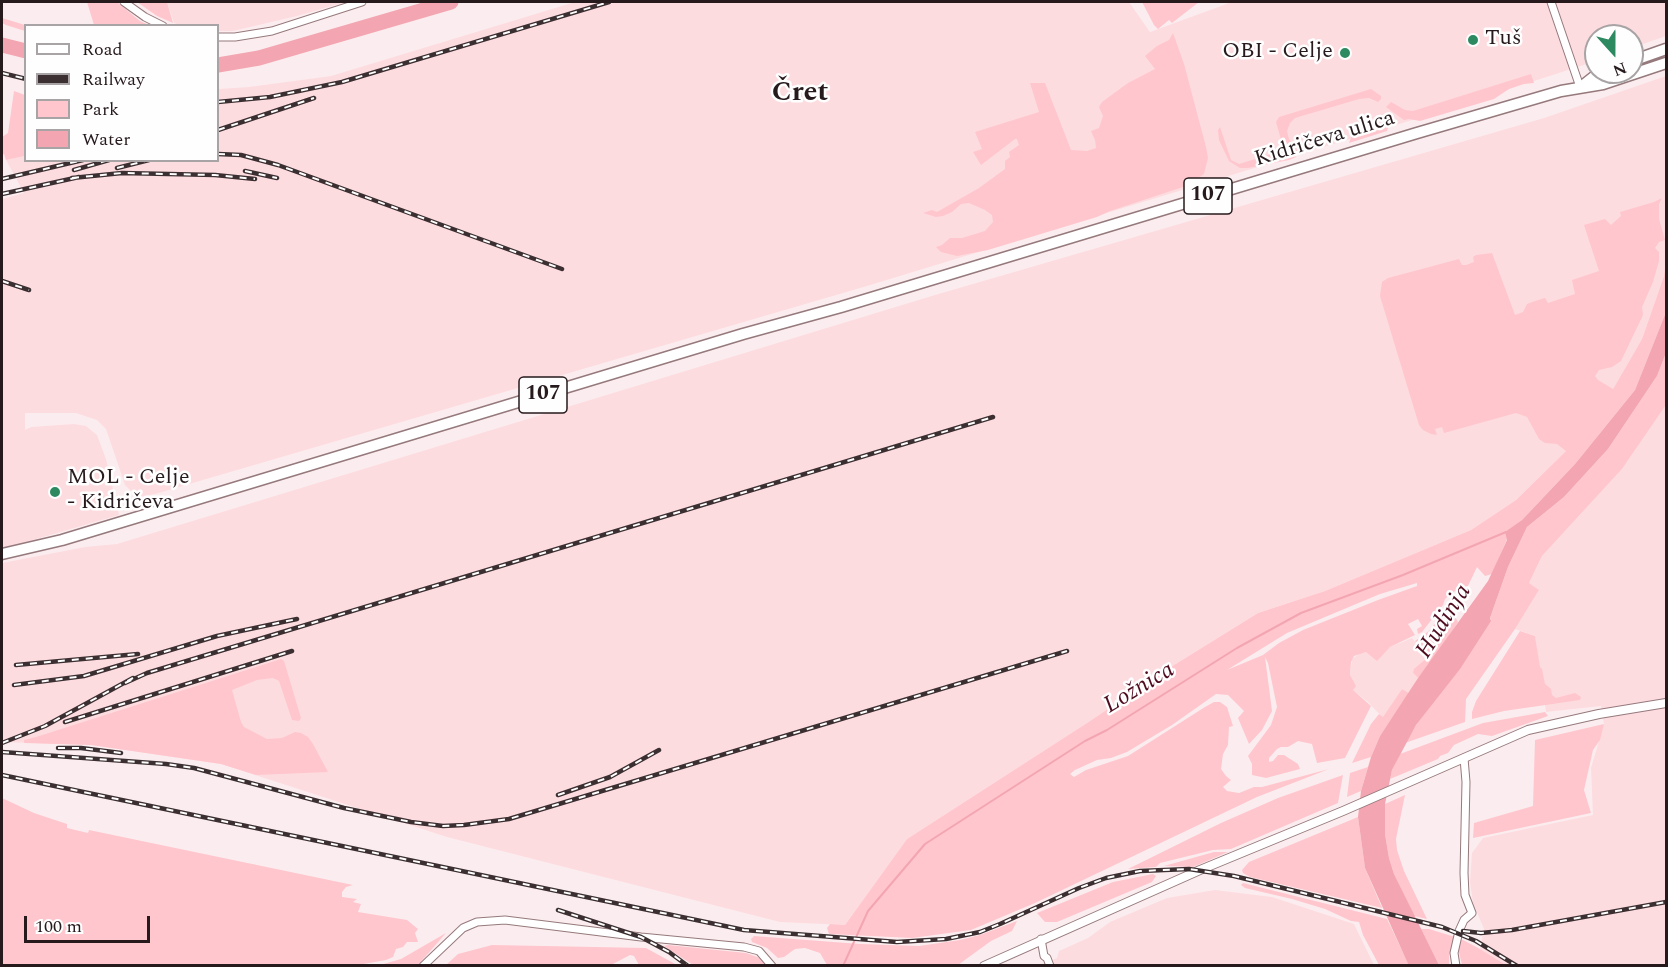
<!DOCTYPE html>
<meta charset="utf-8">
<style>
body{margin:0}
#map{position:relative;width:1668px;height:967px;overflow:hidden;background:#fbedef;font-family:Spectral,serif}
canvas{display:block}
.frame{position:absolute;inset:0;border:3px solid #261a1c;pointer-events:none}
.legend{position:absolute;left:24px;top:24px;width:195px;height:138px;box-sizing:border-box;background:#fefefe;border:2px solid #a8a3a4;margin:0;padding:8px 10px;list-style:none;font-size:18px;color:#261a1c}
.legend li{display:flex;align-items:center;gap:12px;height:30px}
.legend b{width:30px;border:2px solid #a8a3a4}
.north{position:absolute;left:1584px;top:24px;width:60px;height:60px;box-sizing:border-box;background:#fefefe;border:2px solid #a8a3a4;border-radius:50%;rotate:159deg;font-size:16px;font-weight:700;line-height:24px;text-align:center;color:#261a1c}
.north::after{content:'';display:block;margin:auto;width:21px;height:27px;background:#2d895f;clip-path:polygon(50% 0,100% 100%,50% 72%,0 100%)}
.scale{position:absolute;left:24px;top:916px;width:126px;height:27px;box-sizing:border-box;border:3px solid #261a1c;border-top:0;padding-left:8px;font-size:18px;line-height:21px;white-space:nowrap;color:#261a1c;-webkit-text-stroke:4px #fefefe;paint-order:stroke}
</style>
<div id="map">
<canvas width="1668" height="967"></canvas>
<div class="frame"></div>
<ul class="legend">
<li><b style="height:8px;background:#fff"></b>Road</li>
<li><b style="height:8px;background:#3b2f31"></b>Railway</li>
<li><b style="height:16px;background:#ffc6cd"></b>Park</li>
<li><b style="height:16px;background:#f3a6b1"></b>Water</li>
</ul>
<div class="north">N</div>
<div class="scale">100 m</div>
</div>
<script>
const ctx = document.querySelector('canvas').getContext('2d');
ctx.lineJoin = 'round';
function fillPath(path, color) { ctx.fillStyle = color; ctx.fill(path, 'evenodd'); }
const shape = rows => new Path2D(rows.map(r => 'M' + r).join(''));
function strokePath(path, color, width, dash) { ctx.strokeStyle = color; ctx.lineWidth = width; ctx.lineCap = dash ? 'butt' : 'round'; ctx.setLineDash(dash || []); ctx.stroke(path); }
function write(font, color, halo, rows, align = 'center') {
  ctx.font = font + ' Spectral,serif'; ctx.lineWidth = 5; ctx.setLineDash([]); ctx.textBaseline = 'middle'; ctx.strokeStyle = halo; ctx.fillStyle = color; for (const [text, x, y, turn = 0] of rows) {
    ctx.save(); ctx.translate(x, y); ctx.rotate((+turn || 0) * Math.PI / 180); ctx.textAlign = isNaN(turn) ? turn : align; if (halo) ctx.strokeText(text, 0, 0); ctx.fillText(text, 0, 0); ctx.restore();
  }
}
fillPath(shape([
 [167,2,346,2,297,16,233,31,218,31,218,26,179,25,174,23],
 [575,2,1129,2,1150,32,1232,2,1666,2,1666,36,1632,48,1632,36,1596,36,1596,61,1432,114,867,286,155,494,137,497,125,485,106,429,97,420,76,413,25,413,25,430,31,427,74,424,86,426,97,435,106,459,119,515,2,549,2,199,24,193,6,160,25,156,26,160,218,160,218,89,249,87,331,76],
 [1666,76,1666,259,1664,276,1642,339,1613,389,1566,451,1516,500,1471,530,1325,591,1258,613,1166,670,1087,723,907,839,845,925,780,922,447,837,221,764,91,745,2,742,2,563,85,547,117,544,935,295,1544,118],
 [1666,405,1666,965,1506,965,1480,949,1484,929,1473,903,1470,882,1472,853,1483,838,1593,815,1591,768,1604,724,1601,706,1546,712,1535,636,1515,629,1539,590,1529,583,1542,556,1622,469],
 [1412,638,1428,657,1413,673,1418,678,1409,693,1402,689,1383,718,1368,702,1353,690,1350,675,1352,659,1362,652,1383,653,1390,647],
 [1215,890,1272,897,1354,924,1374,965,1037,966,1057,958,1059,951,1088,938,1110,922,1167,898]
]), '#fddce0');
fillPath(shape([
 [87,2,117,2,140,21,149,25,94,25],
 [137,2,167,2,173,23,157,16],
 [1142,2,1199,2,1172,23,1169,20,1158,29,1154,25],
 [2,18,25,25,28,25,26,26,25,31,6,25,2,23],
 [1173,33,1184,64,1206,147,1208,158,1204,174,1186,186,1110,211,1097,217,988,250,957,256,941,252,936,247,942,245,950,238,962,238,985,231,993,222,992,215,985,210,969,203,961,204,952,212,943,216,936,217,923,213,932,210,937,212,979,188,1005,169,1005,161,1010,157,1009,152,1019,145,1017,139,1015,139,981,165,973,152,982,149,975,132,1039,112,1030,83,1045,83,1071,150,1087,151,1096,148,1095,140,1091,131,1099,128,1103,116,1099,107,1102,102,1128,83,1155,69,1145,56,1157,46,1169,40],
 [1531,74,1534,83,1523,84,1509,89,1494,99,1420,121,1409,119,1404,120,1386,107,1391,102,1405,110,1413,111],
 [1371,89,1381,96,1381,99,1378,102,1369,98,1359,99,1295,118,1290,123,1287,131,1289,139,1298,152,1296,157,1289,160,1248,168,1240,168,1229,161,1219,140,1218,130,1220,127,1231,160,1239,164,1284,150,1276,122,1279,117],
 [14,91,25,95,25,156,6,160,4,154,2,155,2,137,8,133],
 [1386,125,1389,125,1387,131,1349,143,1352,135,1354,134,1355,136],
 [1662,198,1659,204,1659,219,1665,240,1659,242,1655,248,1659,252,1659,261,1653,282,1642,307,1643,315,1621,361,1612,367,1599,370,1595,376,1598,380,1613,389,1642,339,1664,276,1666,259,1666,312,1635,390,1575,464,1522,520,1506,532,1507,539,1492,574,1485,576,1477,567,1454,615,1458,622,1436,656,1418,678,1413,673,1414,669,1428,657,1415,641,1429,631,1443,614,1451,599,1458,594,1455,591,1445,599,1443,605,1422,632,1418,634,1417,629,1422,626,1418,619,1408,624,1415,635,1390,647,1377,661,1366,652,1354,656,1351,662,1350,675,1356,686,1353,690,1371,706,1345,758,1317,763,1312,744,1298,741,1288,747,1281,747,1277,749,1269,758,1269,762,1273,761,1278,755,1284,755,1298,764,1300,769,1266,778,1252,775,1252,764,1248,756,1271,725,1277,707,1268,663,1265,657,1272,711,1262,730,1249,744,1238,718,1244,711,1228,695,1216,694,1172,725,1127,752,1111,758,1097,760,1075,770,1070,774,1074,777,1086,770,1128,756,1205,707,1214,702,1220,702,1227,707,1233,726,1229,727,1228,745,1223,754,1221,769,1226,776,1231,780,1223,787,1227,791,1239,793,1254,787,1262,787,1329,769,1257,797,1035,903,971,930,912,938,829,934,827,928,830,924,845,925,907,839,1087,723,1166,670,1258,613,1325,591,1471,530,1516,500,1566,451,1557,444,1545,443,1539,439,1527,417,1516,413,1444,433,1442,427,1435,429,1437,435,1431,434,1423,430,1419,425,1380,296,1382,282,1388,278,1459,259,1462,265,1466,265,1474,262,1473,257,1476,255,1492,253,1515,315,1523,312,1527,304,1535,301,1545,298,1548,303,1575,294,1572,280,1599,271,1584,225,1605,219,1611,225,1621,216,1620,212,1654,202],
 [1417,583,1417,586,1378,600,1303,630,1279,643,1263,655,1227,670,1287,633,1380,594],
 [1666,353,1666,405,1622,469,1542,556,1529,583,1539,590,1515,629,1466,699,1465,722,1405,743,1416,725,1491,619,1490,618,1508,567,1527,527,1564,497,1608,449,1657,376],
 [1520,631,1535,636,1540,667,1542,669,1545,684,1551,689,1552,695,1556,698,1575,693,1581,697,1580,700,1504,711,1472,719,1472,712,1476,701],
 [281,659,284,661,301,718,299,721,292,720,279,681,273,678,257,680,232,690,241,722,244,727,267,739,282,738,295,732,301,733,308,737,313,744,328,772,256,775,221,764,91,745,24,743,24,740,36,737],
 [1402,689,1409,693,1380,736,1371,757,1352,763,1371,724,1379,714,1383,717],
 [1545,712,1548,716,1492,736,1478,734,1454,745,1448,753,1440,756,1438,759,1390,779,1392,770,1400,754,1483,723],
 [1604,724,1600,740,1593,750,1584,790,1591,813,1473,838,1474,823,1533,806,1535,740],
 [1368,767,1361,791,1347,797,1350,773],
 [1343,775,1338,803,1231,849,1213,850,1160,863,1156,867,1128,869,1221,823,1278,798],
 [1405,795,1396,839,1397,850,1404,871,1427,919,1414,916,1394,874,1389,858,1385,834,1385,804],
 [2,798,34,813,67,824,67,828,88,833,89,830,353,885,346,887,342,892,342,897,357,899,353,902,361,904,358,912,407,920,418,929,415,933,418,942,407,942,403,947,396,949,393,957,386,960,358,965,2,965],
 [1358,817,1365,868,1382,908,1250,877,1243,873,1242,870,1249,862],
 [1214,852,1228,852,1193,867,1164,866],
 [1153,874,1156,876,1152,882,1057,922,1045,922,1037,913,1113,882],
 [1243,883,1387,919,1409,965,1379,965,1363,935,1359,922,1351,921,1325,909,1292,899,1245,888,1241,885],
 [1017,921,1012,931,991,941,958,965,827,965,820,953,805,948,795,949,784,957,778,958,767,948,752,942,751,939,754,936,860,944,919,946,960,940,980,935],
 [1421,929,1429,929,1455,937,1449,955,1449,965,1439,965],
 [446,933,418,965,380,965,401,959],
 [1460,940,1463,940,1480,949,1506,965,1462,965,1458,948],
 [492,945,646,948,677,965,639,965,634,956,630,955,611,965,446,965,458,954],
 [668,945,746,953,760,958,765,965,693,965,664,946]
]), '#ffc6cd');
fillPath(shape([
 [1666,312,1666,353,1657,376,1608,449,1564,497,1527,527,1508,567,1490,618,1491,621,1460,669,1416,725,1392,770,1385,804,1385,834,1389,858,1394,874,1439,965,1409,966,1365,868,1358,817,1361,791,1371,757,1380,736,1418,678,1488,581,1507,540,1505,532,1522,520,1575,464,1635,390]
]), '#f3a6b1');
strokePath(shape([
 [843,966,868,911,925,844,1085,741,1107,730,1237,648,1301,613,1403,575,1506,532]
]), '#f3a6b1', 2);
strokePath(shape([
 [2,45,26,51],
 [218,65,259,58,451,2]
]), '#f3a6b1', 15);
const minor = shape([
 [124,2,145,17,163,26],
 [1551,2,1580,87],
 [218,37,235,37,272,31,362,2],
 [1041,939,1044,956,1047,958,1050,966],
 [423,966,463,928,477,922,505,920,641,937,744,947,759,951,772,966],
 [1456,966,1454,953,1459,931,1464,920,1472,913,1465,895,1464,873,1466,782,1464,758]
]);
const tertiary = shape([
 [984,966,1200,870,1343,811,1528,730,1599,714,1666,703]
]);
const primary = shape([
 [1632,61,1666,49],
 [1581,87,1600,72],
 [2,554,62,540,743,334,841,307,1417,133,1561,91,1603,84,1666,63]
]);
strokePath(minor, '#95797c', 9);
strokePath(tertiary, '#95797c', 10);
strokePath(primary, '#95797c', 13);
strokePath(minor, '#fff', 7);
strokePath(tertiary, '#fff', 8);
strokePath(primary, '#fff', 10);
const rail = shape([
 [2,73,26,79],
 [218,102,270,97,342,82,609,2],
 [218,130,314,98],
 [218,154,241,155,278,165,562,269],
 [117,168,149,160],
 [74,170,109,160],
 [245,171,277,178],
 [72,178,122,173,215,175,255,179],
 [2,179,83,160],
 [2,194,79,177],
 [2,281,29,290],
 [16,665,138,654],
 [125,683,147,673,993,417],
 [14,685,84,676,217,636,297,619],
 [65,722,292,651],
 [2,743,45,726,133,678],
 [58,748,81,748,121,753],
 [2,752,166,764,194,768,344,808,411,822,443,826,464,825,509,819,1067,651],
 [2,775,744,930,897,942,946,939,980,932,1000,924,1079,888,1106,878,1140,871,1189,869,1234,876,1442,927,1476,941,1517,966],
 [558,795,610,777,659,750],
 [558,910,641,937,669,952,688,966],
 [1463,931,1481,933,1512,930,1666,902]
]);
strokePath(rail, '#3b2f31', 4.5);
strokePath(rail, '#fefefe', 2, [7]);
for (const [x, y, r, color] of [
 [1473,40,6,"#2d895f"],
 [1345,53,6,"#2d895f"],
 [55,492,6,"#2d895f"]
]) { const dot = new Path2D(); dot.arc(x, y, r, 0, 2 * Math.PI); ctx.fillStyle = color; ctx.fill(dot); strokePath(dot, '#fefefe', 2); }
for (const [x, y, w] of [
 [1208,196,48],
 [543,395,48]
]) { const box = new Path2D(); box.roundRect(x - w / 2, y - 18, w, 36, 4.5); ctx.fillStyle = '#fefefe'; ctx.fill(box); strokePath(box, '#261a1c', 1.5); }
write('bold 21px', '#261a1c', null, [
 ["107",1208,196],
 ["107",543,395]
]);
write('22px', '#261a1c', '#fefefe', [
 ["Tuš",1485,40],
 ["OBI - Celje",1333,53,"right"],
 ["MOL - Celje",67,479],
 ["- Kidričeva",67,504]
], 'left');
write('22px', '#261a1c', '#fefefe', [
 ["Kidričeva ulica",1325,140,-17]
]);
write('italic 24px', '#4e0b1e', '#fefefe', [
 ["Hudinja",1445,622,-58],
 ["Ložnica",1140,689,-31]
]);
write('bold 28px', '#261a1c', '#fefefe', [
 ["Čret",800,95]
]);
</script>
